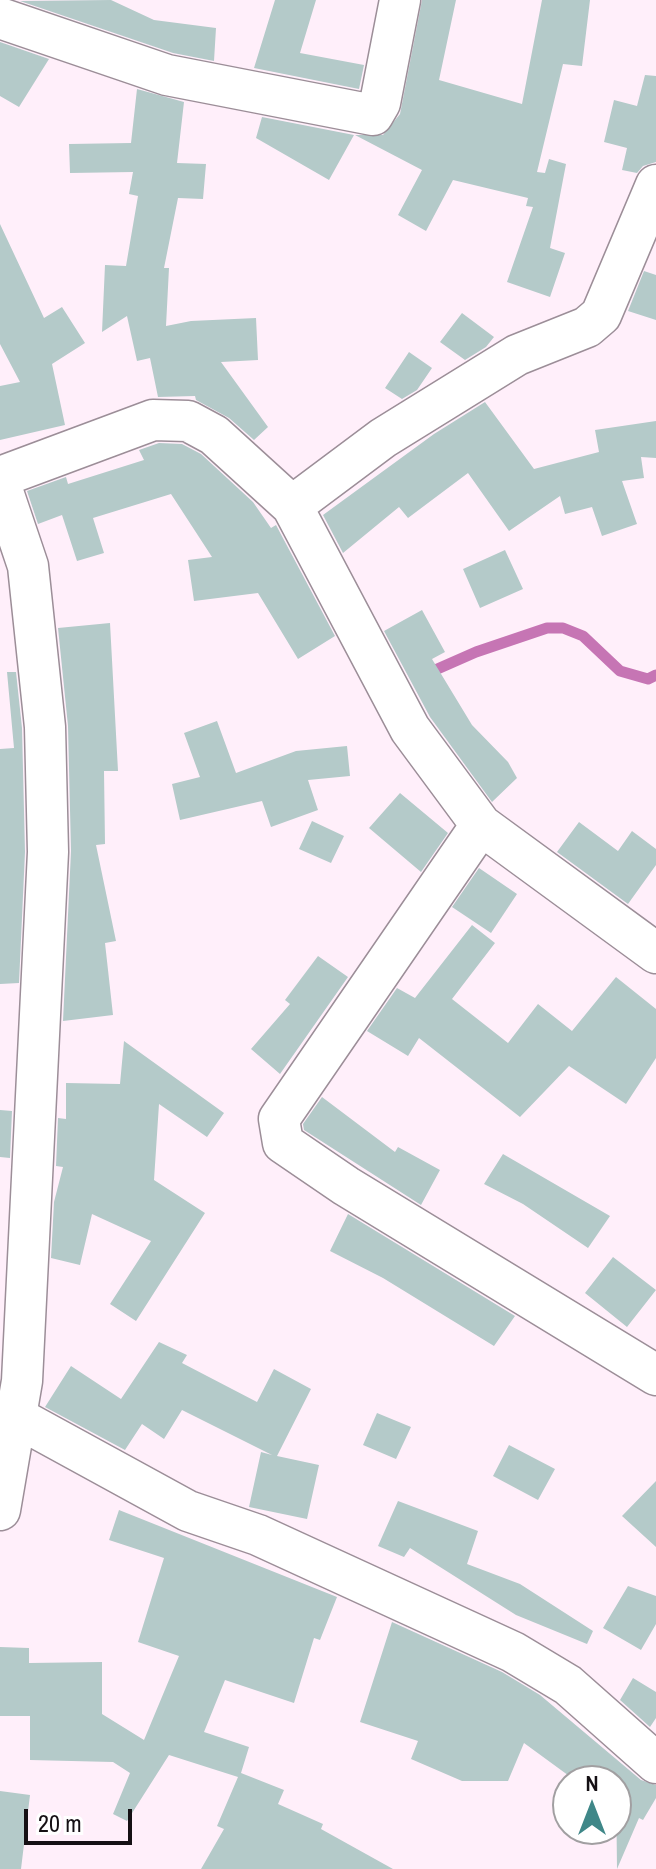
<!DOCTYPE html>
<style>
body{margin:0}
#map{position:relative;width:656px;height:1869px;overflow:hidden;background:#ffeffa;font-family:"Archivo Narrow",sans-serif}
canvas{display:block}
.north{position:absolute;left:552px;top:1765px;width:80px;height:80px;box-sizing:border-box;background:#fff;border:2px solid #a19fa1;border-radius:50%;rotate:0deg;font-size:22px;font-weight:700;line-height:32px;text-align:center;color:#151014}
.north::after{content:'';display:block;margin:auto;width:28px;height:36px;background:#3f8788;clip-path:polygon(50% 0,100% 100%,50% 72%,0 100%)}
.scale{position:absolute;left:24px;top:1809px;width:108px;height:36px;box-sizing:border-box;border:4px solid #151014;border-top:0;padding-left:10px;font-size:24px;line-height:28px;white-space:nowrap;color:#151014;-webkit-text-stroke:6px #fff;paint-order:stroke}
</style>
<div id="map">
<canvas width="656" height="1869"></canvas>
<div class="north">N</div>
<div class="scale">20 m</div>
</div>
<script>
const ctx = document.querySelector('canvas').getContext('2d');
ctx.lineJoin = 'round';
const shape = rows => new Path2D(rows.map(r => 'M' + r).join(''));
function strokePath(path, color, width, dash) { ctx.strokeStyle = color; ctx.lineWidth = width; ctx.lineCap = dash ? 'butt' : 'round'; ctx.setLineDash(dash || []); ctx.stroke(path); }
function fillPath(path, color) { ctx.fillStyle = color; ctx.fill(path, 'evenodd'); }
strokePath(shape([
 [426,674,476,652,547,628,563,628,583,636,620,671,648,679,656,675]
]), '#c675b4', 11);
fillPath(shape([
 [111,0,154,20,216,28,214,61,173,53,20,1],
 [275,0,316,0,300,53,364,65,359,89,254,68],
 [422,0,456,0,439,80,522,104,542,0,590,0,582,66,563,64,537,172,545,173,549,159,566,164,550,248,565,253,550,297,507,282,533,207,526,206,528,198,453,180,426,231,398,215,422,170,355,135,383,135,400,114],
 [0,42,49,59,19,107,0,96],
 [645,75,656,76,656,162,643,166,637,173,622,170,627,148,604,142,614,100,637,106],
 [137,89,184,102,177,163,206,164,203,199,178,198,164,268,169,268,166,326,191,321,256,318,258,360,221,362,268,427,254,440,229,418,196,400,195,396,158,397,150,358,137,361,127,316,102,332,105,265,126,266,138,196,129,194,133,172,70,173,69,144,131,143],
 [262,117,354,135,329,180,256,138],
 [0,224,44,318,62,307,85,343,52,364,65,425,0,440,0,386,20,382,0,344],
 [644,271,656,275,656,320,628,311],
 [462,313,494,337,486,347,465,360,440,342],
 [409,352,432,368,417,390,402,399,385,388],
 [485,402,534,469,599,452,595,430,656,421,656,458,641,457,644,478,622,481,637,524,602,536,592,507,565,514,560,496,509,531,468,473,408,518,399,507,343,553,323,515,434,434],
 [159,443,182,444,201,454,253,502,271,528,276,525,335,636,298,659,258,593,194,601,188,560,212,557,171,494,93,518,104,553,77,561,62,515,38,524,27,491,66,477,68,484,144,460,139,450],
 [505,550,523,589,480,608,463,569],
 [422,610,445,652,432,659,472,725,508,762,517,778,492,802,430,717,384,631],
 [110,623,118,771,104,771,105,844,96,845,116,941,105,943,113,1015,63,1021,71,851,68,726,58,628],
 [7,672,16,672,22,728,25,852,19,983,0,984,0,749,14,748],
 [217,721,236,773,296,751,347,746,350,776,308,780,318,810,271,827,262,801,180,820,172,784,200,777,184,733],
 [400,793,448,833,421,872,369,828],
 [312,821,344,836,331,863,299,849],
 [579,822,618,851,632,831,656,849,656,865,628,904,557,852],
 [479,868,517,894,491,933,452,907],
 [472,925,495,943,452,999,508,1043,538,1004,572,1031,616,977,656,1009,656,1058,626,1104,569,1066,520,1117,419,1038,408,1056,367,1031,397,988,415,998],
 [318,956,348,977,280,1074,251,1049,290,1004,285,1000],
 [124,1041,224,1113,207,1137,159,1104,154,1180,205,1213,136,1321,110,1304,151,1241,92,1214,80,1265,51,1258,54,1202,63,1167,56,1166,58,1118,66,1119,66,1083,120,1084],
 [322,1097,395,1152,398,1147,440,1170,421,1205,304,1130,303,1124],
 [0,1110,12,1111,10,1158,0,1157],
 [503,1154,610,1216,588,1248,523,1204,484,1184],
 [348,1214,515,1316,494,1346,383,1278,330,1251],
 [613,1257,656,1290,627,1327,585,1293],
 [159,1342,187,1355,182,1363,257,1402,274,1369,311,1389,277,1456,319,1465,307,1519,249,1507,261,1452,272,1455,182,1410,164,1439,142,1424,125,1450,45,1407,71,1366,121,1399],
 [377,1413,411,1427,396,1459,363,1445],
 [509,1445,555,1469,538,1500,493,1476],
 [656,1481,656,1547,622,1516],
 [398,1501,478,1531,467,1564,520,1584,593,1631,587,1644,516,1615,410,1548,404,1557,378,1546],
 [119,1510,337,1597,320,1640,314,1638,294,1703,225,1680,204,1732,249,1747,241,1773,284,1790,278,1804,323,1824,321,1829,393,1869,201,1869,224,1829,217,1826,238,1777,169,1755,127,1821,113,1814,130,1773,113,1762,30,1760,30,1716,0,1716,0,1647,29,1648,29,1663,102,1662,102,1714,144,1740,179,1656,138,1642,164,1558,109,1540],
 [628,1586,656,1596,656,1624,641,1650,603,1628],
 [392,1622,502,1672,540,1695,641,1780,656,1785,656,1798,643,1820,639,1818,617,1869,616,1781,576,1781,524,1743,508,1781,462,1781,411,1759,418,1741,360,1722],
 [633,1678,656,1692,656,1718,650,1727,620,1700],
 [0,1791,30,1795,21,1869,0,1869]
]), '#b4cac9');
const street = shape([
 [0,18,167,75,373,115,380,103,400,0],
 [0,477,153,420,188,421,214,435,292,506,410,729,481,825,656,953],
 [0,483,28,566,45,727,48,852,22,1381,0,1510],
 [292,506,383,438,517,355,587,327,601,315,656,185],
 [481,825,279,1119,283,1143,346,1186,656,1375],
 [18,1418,188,1511,258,1535,513,1652,568,1685,656,1763]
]);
strokePath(street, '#9c8e98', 43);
strokePath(street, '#fff', 40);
</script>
